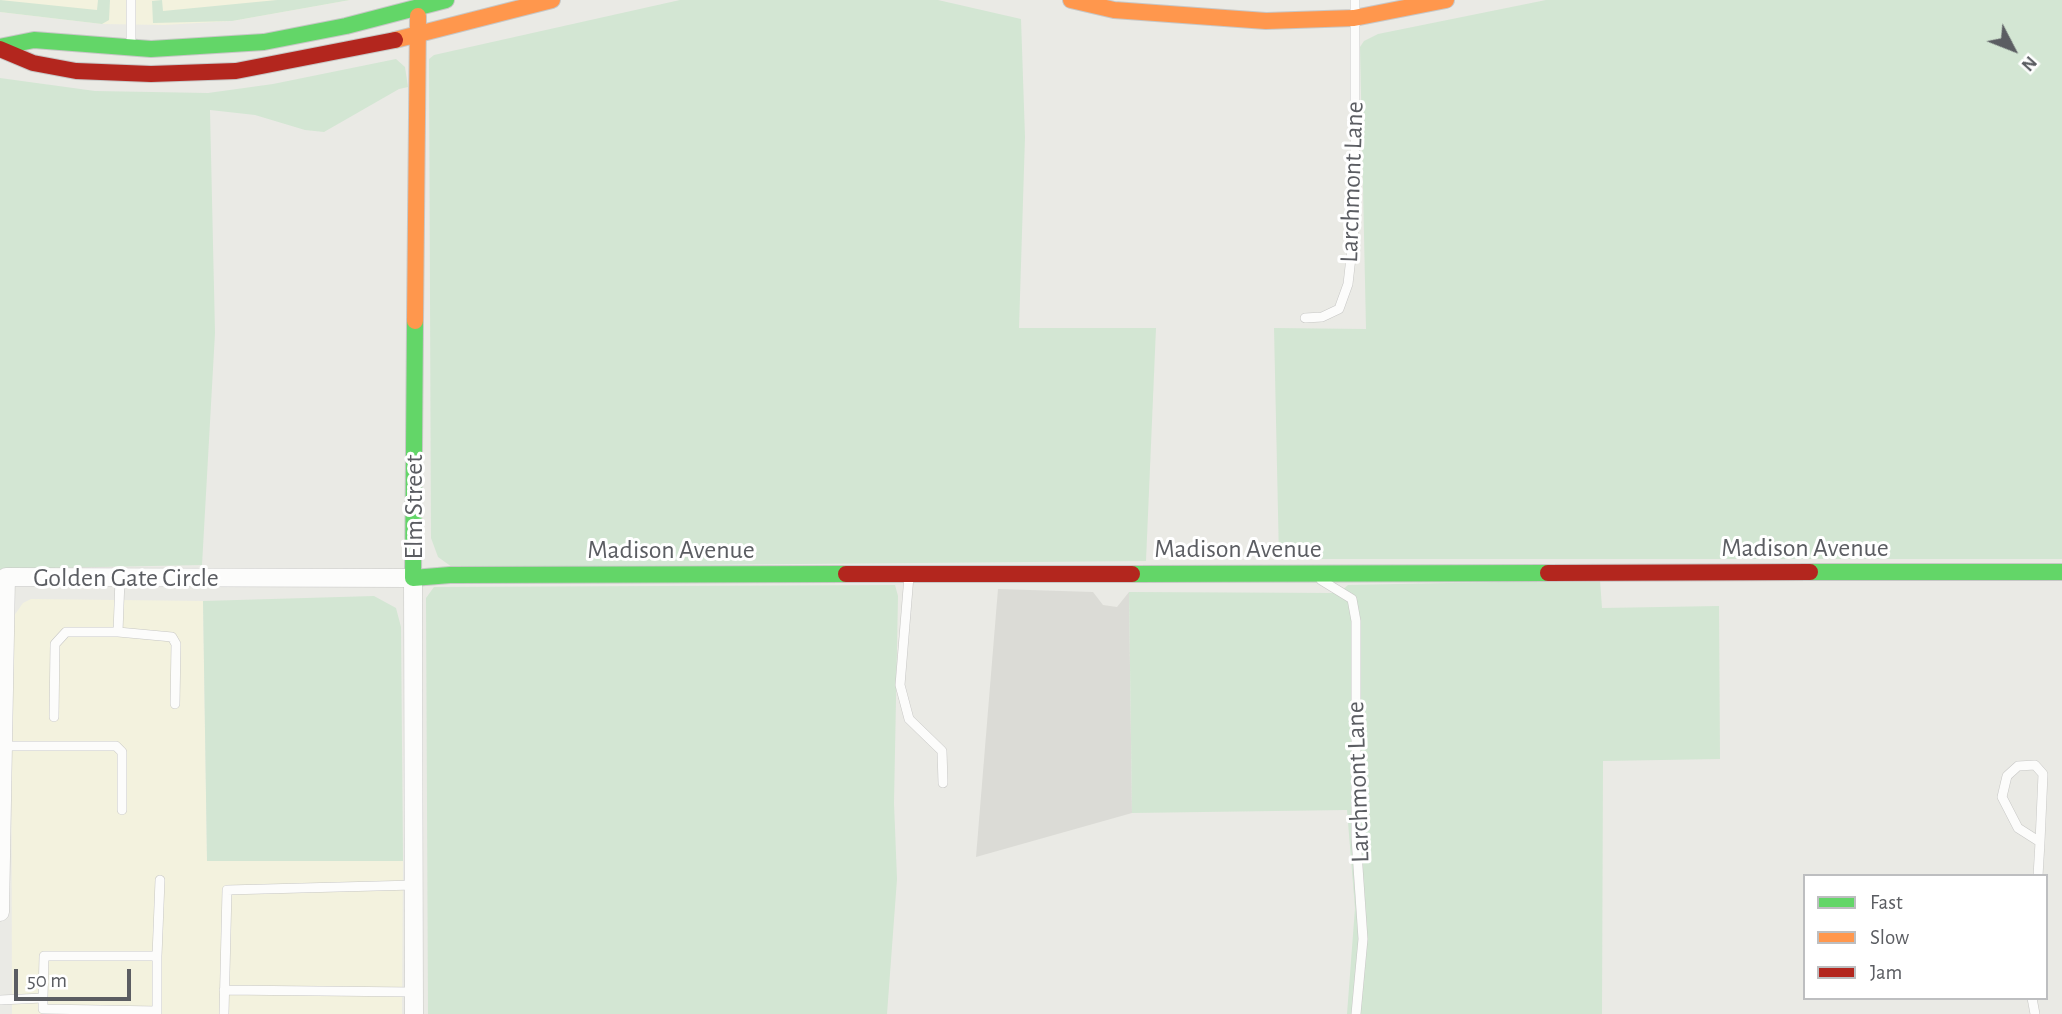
<!DOCTYPE html>
<style>
body{margin:0}
#map{position:relative;width:2062px;height:1014px;overflow:hidden;background:#eaeae5;font-family:"Alegreya Sans",sans-serif}
canvas{display:block}
.legend{position:absolute;left:1803px;top:874px;width:245px;height:126px;box-sizing:border-box;background:#fff;border:2px solid #bdbec0;margin:0;padding:9px 12px;list-style:none;font-size:21px;color:#5b5d62}
.legend li{display:flex;align-items:center;gap:14px;height:35px}
.legend b{width:35px;border:2px solid #bdbec0}
.north{position:absolute;left:1978px;top:14px;width:70px;height:70px;-webkit-text-stroke:5px #fff;paint-order:stroke;rotate:132deg;font-size:19px;font-weight:700;line-height:28px;text-align:center;color:#5b5d62}
.north::after{content:'';display:block;margin:auto;width:24px;height:32px;background:#5b5d62;clip-path:polygon(50% 0,100% 100%,50% 72%,0 100%)}
.scale{position:absolute;left:14px;top:969px;width:117px;height:32px;box-sizing:border-box;border:4px solid #5b5d62;border-top:0;padding-left:9px;font-size:21px;line-height:24px;white-space:nowrap;color:#5b5d62;-webkit-text-stroke:5px #fff;paint-order:stroke}
</style>
<div id="map">
<canvas width="2062" height="1014"></canvas>
<ul class="legend">
<li><b style="height:9px;background:#63d668"></b>Fast</li>
<li><b style="height:9px;background:#ff974d"></b>Slow</li>
<li><b style="height:9px;background:#b3261e"></b>Jam</li>
</ul>
<div class="north">N</div>
<div class="scale">50 m</div>
</div>
<script>
const ctx = document.querySelector('canvas').getContext('2d');
ctx.lineJoin = 'round';
function fillPath(path, color) { ctx.fillStyle = color; ctx.fill(path, 'evenodd'); }
const shape = rows => new Path2D(rows.map(r => 'M' + r).join(''));
function strokePath(path, color, width, dash) { ctx.strokeStyle = color; ctx.lineWidth = width; ctx.lineCap = dash ? 'butt' : 'round'; ctx.setLineDash(dash || []); ctx.stroke(path); }
function write(font, color, halo, rows, align = 'center') {
  ctx.font = font + ' "Alegreya Sans",sans-serif'; ctx.lineWidth = 6; ctx.setLineDash([]); ctx.textBaseline = 'middle'; ctx.strokeStyle = halo; ctx.fillStyle = color; for (const [text, x, y, turn = 0] of rows) {
    ctx.save(); ctx.translate(x, y); ctx.rotate((+turn || 0) * Math.PI / 180); ctx.textAlign = isNaN(turn) ? turn : align; if (halo) ctx.strokeText(text, 0, 0); ctx.fillText(text, 0, 0); ctx.restore();
  }
}
fillPath(shape([
 [0,0,350,0,232,21,164,25,102,24,0,12],
 [31,599,203,601,207,860,403,861,402,1014,12,1014,11,620,23,603]
]), '#f3f2de');
fillPath(shape([
 [998,589,1093,592,1103,605,1117,607,1129,592,1132,813,976,857]
]), '#dbdbd6');
fillPath(shape([
 [0,0,97,10,98,0,110,0,109,20,102,24,0,12],
 [162,0,163,11,277,0,350,0,232,21,153,23,152,1],
 [680,0,938,0,1021,19,1025,137,1019,328,1156,328,1146,561,452,567,438,557,431,538,429,59,434,55],
 [1546,0,2062,0,2062,559,1279,559,1274,328,1366,329,1360,47,1364,41,1378,34],
 [396,59,405,67,408,87,399,89,324,132,305,130,255,115,210,110,215,333,202,565,0,569,0,78,95,91,208,93,273,84],
 [1600,580,1602,608,1719,606,1720,759,1603,761,1602,1014,1347,1014,1355,908,1347,810,1132,813,1129,592,1339,593,1348,585],
 [895,585,898,596,894,803,897,879,887,1014,428,1014,426,598,434,587],
 [374,596,396,608,401,627,403,861,207,861,203,601]
]), '#d3e6d3');
const lane = shape([
 [131,44,131,0],
 [1305,318,1322,317,1339,309,1348,284,1355,222,1355,0],
 [909,576,900,685,909,719,942,751,943,783],
 [1321,580,1352,599,1356,621,1356,838,1363,939,1356,1014],
 [118,632,172,637,176,644,175,704],
 [54,717,55,644,66,632,118,632,120,579],
 [2,746,116,746,122,752,122,810],
 [2038,876,2040,842,2043,774,2035,765,2018,766,2007,776,2002,797,2018,828,2040,842],
 [224,990,414,992],
 [43,998,43,1009,157,1011],
 [2032,998,2035,1014],
 [0,1000,43,998,44,956,157,956,160,880],
 [157,1014,157,956],
 [224,1014,227,890,414,885]
]);
const street = shape([
 [0,912,6,577,413,578,414,1014]
]);
const fast = shape([
 [0,47,34,40,151,49,264,42,346,26,446,0],
 [415,321,413,578,450,575,846,574],
 [1810,572,2062,572],
 [1132,574,1548,573]
]);
const slow = shape([
 [1071,0,1114,10,1266,21,1354,18,1446,0],
 [395,40,552,0],
 [415,321,418,16]
]);
const jam = shape([
 [0,49,33,63,76,71,151,74,236,71,395,40],
 [1548,573,1810,572],
 [846,574,1132,574]
]);
strokePath(lane, '#c7c7c5', 10);
strokePath(street, '#c7c7c5', 19);
strokePath(fast, '#c7c7c6', 18);
strokePath(slow, '#c7c7c6', 18);
strokePath(jam, '#c7c7c6', 18);
strokePath(lane, '#fcfcfb', 9);
strokePath(street, '#fcfcfb', 18);
strokePath(fast, '#63d668', 16);
strokePath(slow, '#ff974d', 16);
strokePath(jam, '#b3261e', 16);
write('26px', '#5b5d62', '#fff', [
 ["Larchmont Lane",1352,182,-88],
 ["Elm Street",414,507,-90],
 ["Madison Avenue",1805,548],
 ["Madison Avenue",1238,549],
 ["Madison Avenue",671,550],
 ["Golden Gate Circle",126,578],
 ["Larchmont Lane",1358,782,-92]
]);
</script>
